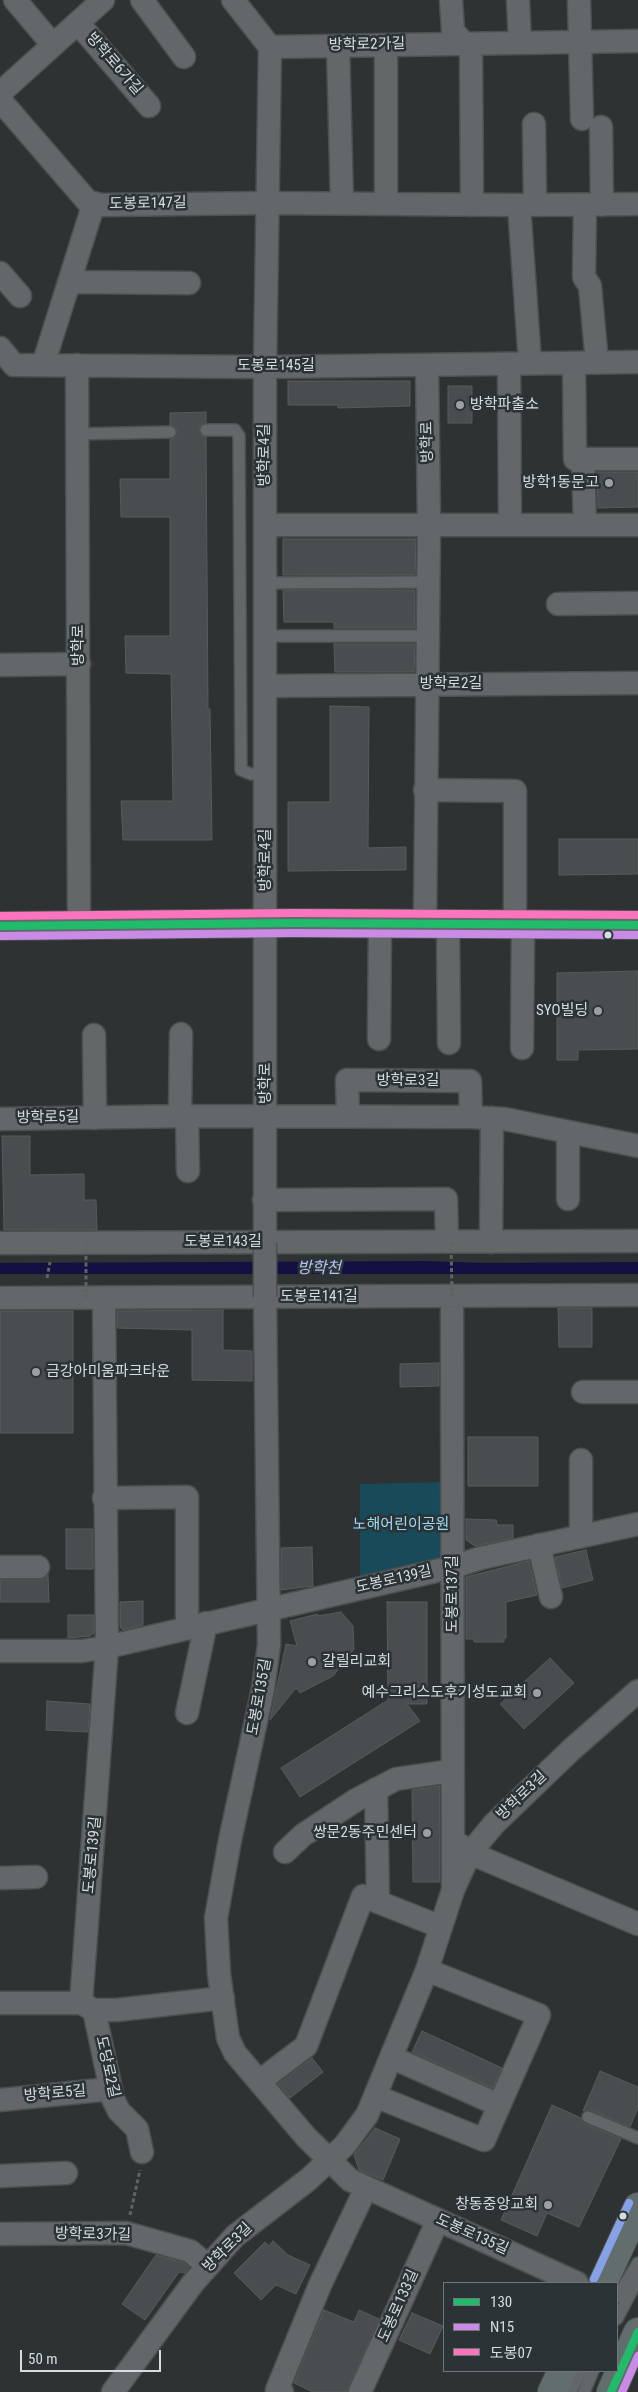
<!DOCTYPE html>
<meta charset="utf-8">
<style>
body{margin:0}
#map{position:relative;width:638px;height:2392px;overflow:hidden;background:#2e3233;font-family:"Roboto Condensed","Noto Sans KR",sans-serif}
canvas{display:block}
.legend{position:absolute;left:443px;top:2282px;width:175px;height:90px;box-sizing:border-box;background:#2b3336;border:1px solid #707779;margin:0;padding:6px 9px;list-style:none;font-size:15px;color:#d7dcde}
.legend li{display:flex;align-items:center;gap:10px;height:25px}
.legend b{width:25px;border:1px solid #707779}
.scale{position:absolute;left:20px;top:2350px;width:141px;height:22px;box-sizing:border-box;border:2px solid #d7dcde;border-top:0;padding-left:6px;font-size:15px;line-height:18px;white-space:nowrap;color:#d7dcde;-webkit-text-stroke:4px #2b3336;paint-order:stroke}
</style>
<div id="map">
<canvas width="638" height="2392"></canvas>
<ul class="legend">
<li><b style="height:6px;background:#20bc6c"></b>130</li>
<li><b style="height:6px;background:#ca8be6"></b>N15</li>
<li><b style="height:6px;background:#fc73be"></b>도봉07</li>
</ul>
<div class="scale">50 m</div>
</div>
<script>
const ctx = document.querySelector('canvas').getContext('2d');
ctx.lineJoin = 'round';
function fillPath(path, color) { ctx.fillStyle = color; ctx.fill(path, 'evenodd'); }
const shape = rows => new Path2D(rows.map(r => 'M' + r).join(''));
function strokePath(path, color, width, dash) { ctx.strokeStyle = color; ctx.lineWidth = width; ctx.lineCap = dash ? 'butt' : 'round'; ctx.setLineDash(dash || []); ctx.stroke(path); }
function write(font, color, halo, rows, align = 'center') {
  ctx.font = font + ' "Roboto Condensed","Noto Sans KR",sans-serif'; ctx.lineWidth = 5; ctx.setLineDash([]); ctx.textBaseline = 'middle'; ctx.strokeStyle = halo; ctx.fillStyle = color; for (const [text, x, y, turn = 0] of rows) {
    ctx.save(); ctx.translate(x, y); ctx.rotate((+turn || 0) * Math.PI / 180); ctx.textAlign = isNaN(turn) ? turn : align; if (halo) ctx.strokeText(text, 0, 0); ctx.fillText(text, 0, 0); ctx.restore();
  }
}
fillPath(shape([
 [444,1482,445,1563,360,1582,360,1484]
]), '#194a5a');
fillPath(shape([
 [424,1261,485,1263,638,1262,638,1274,0,1274,0,1263]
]), '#131141');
const building = shape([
 [288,381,410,381,410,406,338,408,338,405,288,405,288,381],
 [448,386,472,386,472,423,448,423,448,386],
 [206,412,206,423,200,426,199,430,202,436,206,437,208,709,210,709,212,840,123,840,121,801,173,801,171,674,126,673,125,636,170,636,170,517,121,517,120,479,170,479,170,440,174,438,177,432,176,428,170,425,170,413,206,412],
 [597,472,638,472,638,507,598,508,597,472],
 [283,539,416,539,415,575,283,575,283,539],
 [283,590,415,590,415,628,334,628,334,622,284,622,283,590],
 [334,644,415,644,414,672,335,672,334,644],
 [330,706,369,707,368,848,406,847,406,870,288,871,288,802,330,802,330,706],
 [559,839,638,839,638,874,559,875,559,839],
 [638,971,638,1049,578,1050,578,1060,557,1060,557,973,638,971],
 [2,1136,30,1136,30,1175,84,1174,84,1200,96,1200,97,1230,4,1230,2,1136],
 [558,1308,592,1308,592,1347,559,1347,558,1308],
 [223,1310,223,1350,252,1351,252,1381,192,1380,192,1330,117,1328,117,1311,223,1310],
 [0,1311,73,1311,73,1433,0,1433,0,1311],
 [439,1363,439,1386,400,1387,400,1364,439,1363],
 [468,1437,538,1437,538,1486,468,1486,468,1437],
 [466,1519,496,1520,497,1525,513,1525,513,1538,475,1546,466,1540,466,1519],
 [66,1529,93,1529,93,1569,66,1569,66,1529],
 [312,1547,313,1586,281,1590,281,1548,312,1547],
 [586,1550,593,1580,562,1588,555,1557,586,1550],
 [529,1561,537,1595,506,1602,506,1638,504,1638,504,1642,474,1642,474,1639,466,1639,466,1577,529,1561],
 [48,1575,49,1602,0,1602,0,1580,38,1580,48,1575],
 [143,1601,143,1625,123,1630,120,1627,120,1602,143,1601],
 [387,1602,427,1602,427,1704,407,1704,420,1721,300,1797,281,1768,388,1700,387,1602],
 [341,1612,353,1626,354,1649,333,1676,300,1693,296,1688,270,1720,286,1644,297,1646,290,1621,318,1614,318,1616,341,1612],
 [68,1615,94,1615,94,1633,90,1636,68,1638,68,1615],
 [550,1658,574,1683,524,1729,500,1704,550,1658],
 [47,1701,90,1704,88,1732,46,1730,47,1701],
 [440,1786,440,1882,413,1882,412,1790,440,1786],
 [422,2031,502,2068,493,2088,412,2052,422,2031],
 [312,2058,323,2072,290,2098,278,2084,312,2058],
 [600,2071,638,2087,638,2108,630,2127,591,2110,583,2111,600,2071],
 [552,2105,581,2118,585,2124,621,2139,579,2227,547,2213,537,2236,501,2220,552,2105],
 [375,2128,400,2139,383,2180,359,2170,354,2155,375,2128],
 [273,2241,288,2255,310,2265,296,2294,276,2285,261,2300,234,2273,265,2242,269,2246,273,2241],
 [156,2255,184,2263,189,2267,185,2273,179,2272,145,2320,122,2304,156,2255],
 [324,2310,354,2322,359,2310,379,2319,347,2392,313,2392,294,2383,324,2310],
 [412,2313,443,2326,430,2354,399,2340,412,2313]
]);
fillPath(building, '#4a4d4f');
strokePath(building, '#585b5c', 1);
const service = shape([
 [206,430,235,430,239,436,241,770,251,774,265,774],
 [77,434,170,432],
 [265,583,428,582],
 [265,636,427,636],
 [588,2117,638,2138],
 [617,2297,638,2263],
 [617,2319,638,2279],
 [571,2392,581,2371],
 [584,2392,593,2371]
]);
const minor = shape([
 [15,0,53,45],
 [142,0,184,57],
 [233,0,270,47,265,367,265,1243],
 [451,0,453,31,471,51,472,205],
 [518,0,520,43],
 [579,0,582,119],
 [78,23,149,106],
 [386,45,386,204],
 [338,46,342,203],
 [270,47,638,41],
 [0,93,103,0],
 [0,100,88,202,102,205,268,203,519,205,638,204],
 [534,124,535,205],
 [601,127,602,205],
 [519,205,530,363],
 [585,205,584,277,590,286,597,363],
 [0,273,20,296],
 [69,282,189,283],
 [0,348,14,365,265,367,638,362],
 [574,363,575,459,583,459,585,525],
 [509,364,510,525],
 [43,365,94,203],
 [77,365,79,926],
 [583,459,638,459],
 [265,525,638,525],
 [558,604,638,603],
 [0,665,79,664],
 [265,686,638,683],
 [425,790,515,791,515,924],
 [425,924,429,525,427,365],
 [448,924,449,1043],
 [94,1035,95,1118],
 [379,1039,380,923],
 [522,1048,523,925],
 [180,1116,181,1034],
 [187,1116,188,1171],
 [348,1116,347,1080,470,1081,471,1117],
 [0,1119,187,1116,471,1117,505,1119,638,1146],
 [568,1132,568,1199],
 [264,1200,446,1199,447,1242],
 [491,1242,492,1118],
 [0,1243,638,1241],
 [452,1296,453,1885],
 [265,1297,269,1645,263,1689,230,1840,216,1918,219,1974,228,2038,235,2053,306,2137,350,2180,577,2283],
 [0,1298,638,1295],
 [583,1392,638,1392],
 [104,1498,187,1497,187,1628],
 [581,1536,581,1460],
 [539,1545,551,1597],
 [0,1567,38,1567],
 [0,1651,82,1651,107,1647,453,1567,481,1558,638,1524],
 [187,1713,206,1623],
 [376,1789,378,1902],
 [460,1845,470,1853,638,1924],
 [285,1852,303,1835,356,1800,396,1779,451,1771],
 [0,1878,36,1877],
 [0,2003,81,2003,94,2010,117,2010,223,1998],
 [81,2003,107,1647,104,1298],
 [94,2010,113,2099,119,2111,137,2129,142,2152],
 [391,2057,499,2105],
 [260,2081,306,2046,363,1896,441,1927],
 [375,2096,484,2140,539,2015,427,1970],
 [0,2100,110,2089],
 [0,2176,66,2173],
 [0,2234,126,2233,190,2251,208,2266],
 [113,2392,193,2283,235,2236,309,2179,345,2145,367,2115,375,2096,427,1970,453,1890,470,1853,494,1824,571,1750,638,1691],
 [282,2392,277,2390,320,2285,366,2188],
 [360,2392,438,2220]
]);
const secondary = shape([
 [0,926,294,923,638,925]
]);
const primary = shape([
 [603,2283,638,2207],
 [552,2392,562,2371],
 [611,2392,638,2332]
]);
strokePath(service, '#4d5051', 14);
strokePath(minor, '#4d5051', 25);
strokePath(secondary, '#4d5051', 30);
strokePath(primary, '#4d5051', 30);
strokePath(shape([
 [47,1278,50,1262],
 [130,2215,140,2170]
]), '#606364', 3, [4, 2.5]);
strokePath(service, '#646769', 11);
strokePath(minor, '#646769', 22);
strokePath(secondary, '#636a6c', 28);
strokePath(primary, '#626e6e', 28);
const minorBridge = shape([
 [265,1243,265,1297]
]);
strokePath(minorBridge, '#4d5051', 25, []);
strokePath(shape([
 [451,1242,452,1296],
 [86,1243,86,1298]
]), '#606364', 3, [4, 2.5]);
strokePath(minorBridge, '#646769', 22);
strokePath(shape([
 [0,926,294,923,638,925],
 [611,2392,638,2332]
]), '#20bc6c', 8);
strokePath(shape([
 [0,936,294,933,638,935],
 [622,2392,638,2356]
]), '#ca8be6', 8);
strokePath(shape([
 [0,916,294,913,638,915]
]), '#fc73be', 8);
strokePath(shape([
 [594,2279,629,2203]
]), '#87a1e9', 8);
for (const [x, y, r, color] of [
 [460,405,5,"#9ca0a2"],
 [609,483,5,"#9ca0a2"],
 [608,935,4.5,"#d7dcde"],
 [598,1011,5,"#9ca0a2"],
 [36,1372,5,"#9ca0a2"],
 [312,1662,5,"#9ca0a2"],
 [537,1693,5,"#9ca0a2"],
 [427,1833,5,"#9ca0a2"],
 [548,2205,5,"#9ca0a2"],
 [623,2216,4.5,"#d7dcde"]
]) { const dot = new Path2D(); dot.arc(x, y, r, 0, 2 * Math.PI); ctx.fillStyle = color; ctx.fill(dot); strokePath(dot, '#2b3336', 2); }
write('15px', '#d7dcde', '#2b3336', [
 ["방학로2가길",367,45,-1],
 ["방학로6가길",114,64,49],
 ["도봉로147길",148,204,-1],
 ["도봉로145길",276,366],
 ["방학로",428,442,-91],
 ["방학로4길",265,455,-90],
 ["방학로",79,645,-90],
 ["방학로2길",451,684],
 ["방학로4길",266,860,-90],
 ["방학로3길",408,1081],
 ["방학로",266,1083,-90],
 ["방학로5길",48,1118,-1],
 ["도봉로143길",223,1242],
 ["도봉로141길",319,1297],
 ["도봉로139길",394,1580,-13],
 ["도봉로137길",453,1594,-90],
 ["도봉로135길",260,1697,-80],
 ["방학로3길",522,1796,-44],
 ["도봉로139길",93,1855,-85],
 ["도당로2길",107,2067,77],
 ["방학로5길",55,2094,-5],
 ["방학로3가길",93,2235,1],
 ["도봉로135길",472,2235,24],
 ["방학로3길",228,2248,-45],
 ["도봉로133길",399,2306,-66]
]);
write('15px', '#d7dcde', '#2b3336', [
 ["방학파출소",470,405,"left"],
 ["방학1동문고",599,483],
 ["SYO빌딩",588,1011],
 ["금강아미움파크타운",46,1372,"left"],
 ["갈릴리교회",322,1662,"left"],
 ["예수그리스도후기성도교회",527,1693],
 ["쌍문2동주민센터",417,1833],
 ["창동중앙교회",538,2205]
], 'right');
write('15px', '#9adcf4', '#2b3336', [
 ["노해어린이공원",401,1525]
]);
write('italic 16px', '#b6c0f4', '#2b3336', [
 ["방학천",319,1269]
]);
</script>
